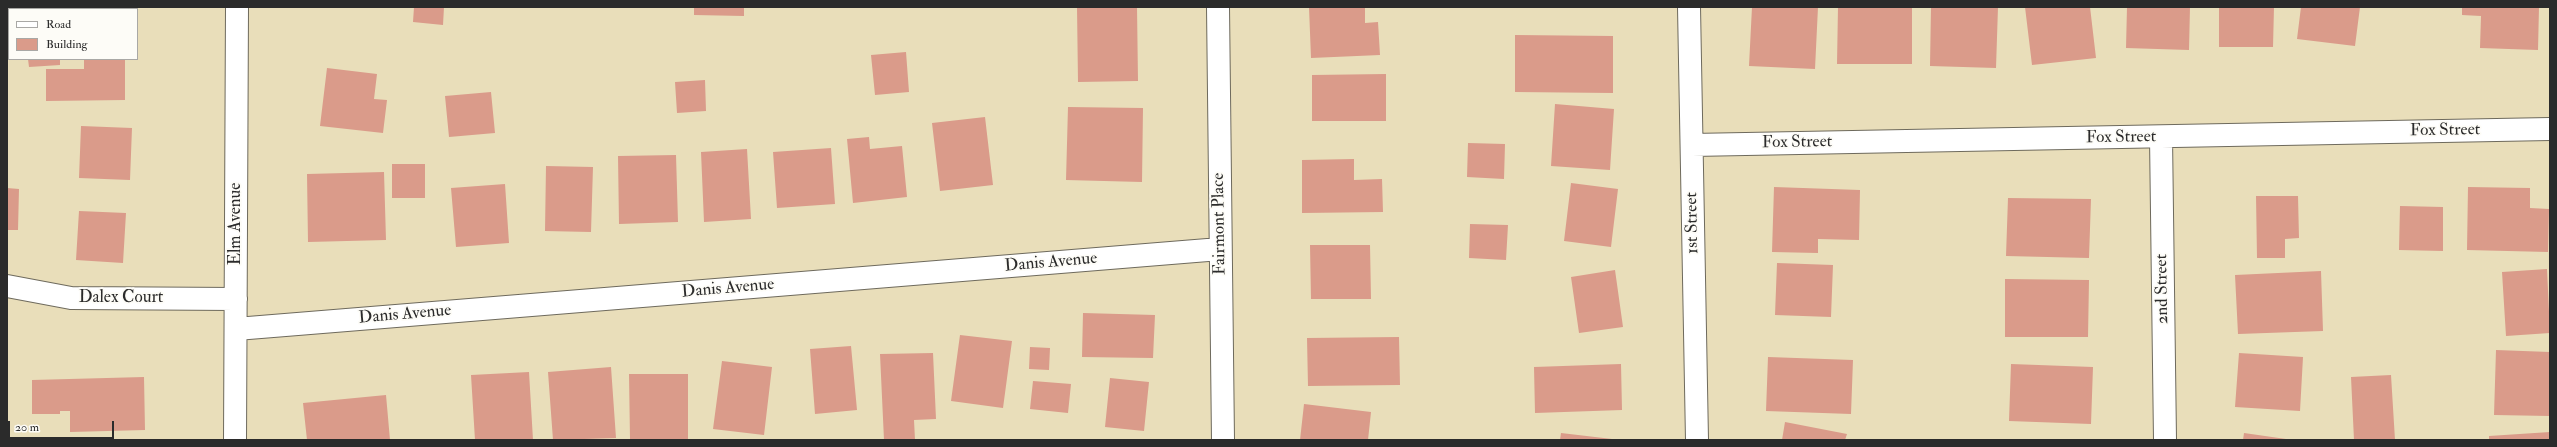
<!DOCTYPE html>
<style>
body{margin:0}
#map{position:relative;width:2557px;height:447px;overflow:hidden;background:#e9deba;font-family:"IM FELL Double Pica",serif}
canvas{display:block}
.frame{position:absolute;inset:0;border:8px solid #2b2b2b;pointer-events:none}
.legend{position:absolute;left:8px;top:8px;width:130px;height:52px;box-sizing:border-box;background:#fdfcf7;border:1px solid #a9a8a5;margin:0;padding:5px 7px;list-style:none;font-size:12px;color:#2b2b2b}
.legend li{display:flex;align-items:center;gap:8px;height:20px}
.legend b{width:20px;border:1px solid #a9a8a5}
.scale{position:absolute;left:8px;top:421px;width:106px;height:18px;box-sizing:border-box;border:2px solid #2b2b2b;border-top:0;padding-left:5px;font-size:12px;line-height:14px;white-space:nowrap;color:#2b2b2b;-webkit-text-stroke:3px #fdfcf7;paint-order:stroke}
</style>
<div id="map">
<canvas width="2557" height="447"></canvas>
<div class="frame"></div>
<ul class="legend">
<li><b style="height:5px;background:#fff"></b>Road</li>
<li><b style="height:11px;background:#da9b8a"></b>Building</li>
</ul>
<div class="scale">20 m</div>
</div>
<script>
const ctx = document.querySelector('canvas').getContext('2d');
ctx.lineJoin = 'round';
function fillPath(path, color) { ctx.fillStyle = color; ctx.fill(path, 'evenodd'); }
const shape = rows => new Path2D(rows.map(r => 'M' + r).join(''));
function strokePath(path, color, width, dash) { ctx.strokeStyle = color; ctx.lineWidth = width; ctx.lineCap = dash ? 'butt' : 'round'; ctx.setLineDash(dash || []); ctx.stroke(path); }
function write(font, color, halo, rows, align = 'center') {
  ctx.font = font + ' "IM FELL Double Pica",serif'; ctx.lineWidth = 3.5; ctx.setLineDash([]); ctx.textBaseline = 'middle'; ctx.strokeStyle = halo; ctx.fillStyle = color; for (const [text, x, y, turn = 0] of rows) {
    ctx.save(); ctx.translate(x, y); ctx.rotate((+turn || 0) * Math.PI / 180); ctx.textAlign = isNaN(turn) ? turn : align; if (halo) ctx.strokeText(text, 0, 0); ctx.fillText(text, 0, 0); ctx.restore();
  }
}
fillPath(shape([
 [10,7,44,7,44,9,10,9],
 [414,7,444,7,443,25,413,22],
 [694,7,744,7,744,16,694,15],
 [1077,7,1137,7,1138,81,1078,82],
 [1309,7,1365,7,1365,23,1378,22,1380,55,1311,58],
 [1752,7,1818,7,1815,69,1749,66],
 [1838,7,1912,7,1912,64,1837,64],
 [1931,7,1998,7,1996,68,1930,66],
 [2025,7,2090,7,2096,58,2032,65],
 [2127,7,2190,7,2189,50,2126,48],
 [2219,7,2274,7,2273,47,2219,47],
 [2301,7,2360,7,2355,46,2297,39],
 [2462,7,2539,7,2538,50,2480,48,2481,16,2462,15],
 [1515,35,1613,36,1613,93,1515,92],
 [906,52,909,92,875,95,871,55],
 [28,59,60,59,60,65,29,67],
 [84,59,125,59,125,100,46,101,46,69,84,69],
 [327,68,377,74,374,99,387,100,383,133,320,126],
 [1386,74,1386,121,1312,121,1312,75],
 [705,80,706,111,677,113,675,82],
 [491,92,495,133,449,137,445,96],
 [1555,104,1614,109,1610,170,1551,166],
 [1068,107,1143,108,1142,182,1066,180],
 [985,117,993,185,940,191,932,123],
 [81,126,132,128,130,180,79,178],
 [869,137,870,149,902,146,907,197,853,203,847,139],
 [1468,143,1505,144,1504,179,1467,177],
 [831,148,835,204,777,208,773,152],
 [747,149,751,219,704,222,701,152],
 [676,155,678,222,619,224,618,156],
 [1354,159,1354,180,1382,179,1383,212,1302,213,1302,160],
 [392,164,425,164,425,198,392,198],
 [546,166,593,167,591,232,545,231],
 [384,172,386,240,308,242,307,174],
 [1571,183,1618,189,1611,247,1564,241],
 [505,184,509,243,456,247,451,188],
 [1774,187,1860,190,1859,240,1818,239,1818,253,1772,252],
 [2468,187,2530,188,2530,208,2549,209,2548,252,2467,250],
 [7,188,19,189,18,230,7,230],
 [2256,196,2298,196,2299,238,2285,239,2285,258,2257,258],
 [2008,198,2091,199,2089,258,2006,256],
 [2400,206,2443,207,2443,251,2399,250],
 [79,211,126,213,123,263,76,260],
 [1470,224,1508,225,1506,260,1469,258],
 [1310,245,1370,245,1371,299,1311,299],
 [1777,263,1833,265,1831,317,1775,315],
 [2547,269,2550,333,2506,336,2502,272],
 [1615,270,1623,327,1579,333,1571,277],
 [2321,271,2323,331,2238,334,2235,275],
 [2005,279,2089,280,2088,337,2005,337],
 [1083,313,1155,315,1153,358,1082,357],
 [960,335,1012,341,1003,408,951,401],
 [1399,337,1400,385,1308,386,1307,338],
 [851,346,857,410,815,414,810,349],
 [1030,347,1050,348,1049,370,1029,369],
 [2496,350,2550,352,2550,416,2494,415],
 [933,353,936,419,914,420,915,440,884,440,880,354],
 [2239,353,2303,357,2300,411,2235,407],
 [1768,357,1853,360,1851,414,1766,411],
 [722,361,772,367,764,435,713,429],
 [1621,364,1622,410,1535,413,1534,367],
 [2011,364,2093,367,2091,424,2009,421],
 [611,367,616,438,553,440,548,372],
 [529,372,533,440,475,440,471,375],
 [629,374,688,374,688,439,630,439],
 [2391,375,2395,440,2354,440,2351,377],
 [144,377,145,430,70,432,70,411,60,411,60,414,32,414,32,380],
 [1110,378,1149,382,1144,431,1105,427],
 [1033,381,1071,384,1068,413,1030,409],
 [386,395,390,440,307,440,303,403],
 [1304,404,1371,412,1368,440,1300,440],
 [1785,422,1847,434,1845,440,1782,440],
 [2550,432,2550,440,2489,440,2489,436],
 [1561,433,1612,439,1612,440,1560,440],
 [2244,433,2286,439,2286,440,2243,440]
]), '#da9b8a');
const minor = shape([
 [1218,7,1223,440],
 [1689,7,1697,440],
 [2161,137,2165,440],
 [1692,145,2550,129],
 [7,286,71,298,236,299],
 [236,329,1220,249],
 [235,440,237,7]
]);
strokePath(minor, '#6e6a5d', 24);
strokePath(minor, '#fff', 22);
write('17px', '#2b2b2b', '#fdfcf7', [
 ["Fox Street",2445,131,-1],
 ["Fox Street",2121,138,-1],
 ["Fox Street",1797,143,-1],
 ["1st Street",1693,223,-91],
 ["Elm Avenue",236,224,-90],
 ["Fairmont Place",1220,224,-91],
 ["Danis Avenue",1051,263,-5],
 ["Danis Avenue",728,289,-5],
 ["2nd Street",2163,289,-91],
 ["Dalex Court",121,298],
 ["Danis Avenue",405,315,-5]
]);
</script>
